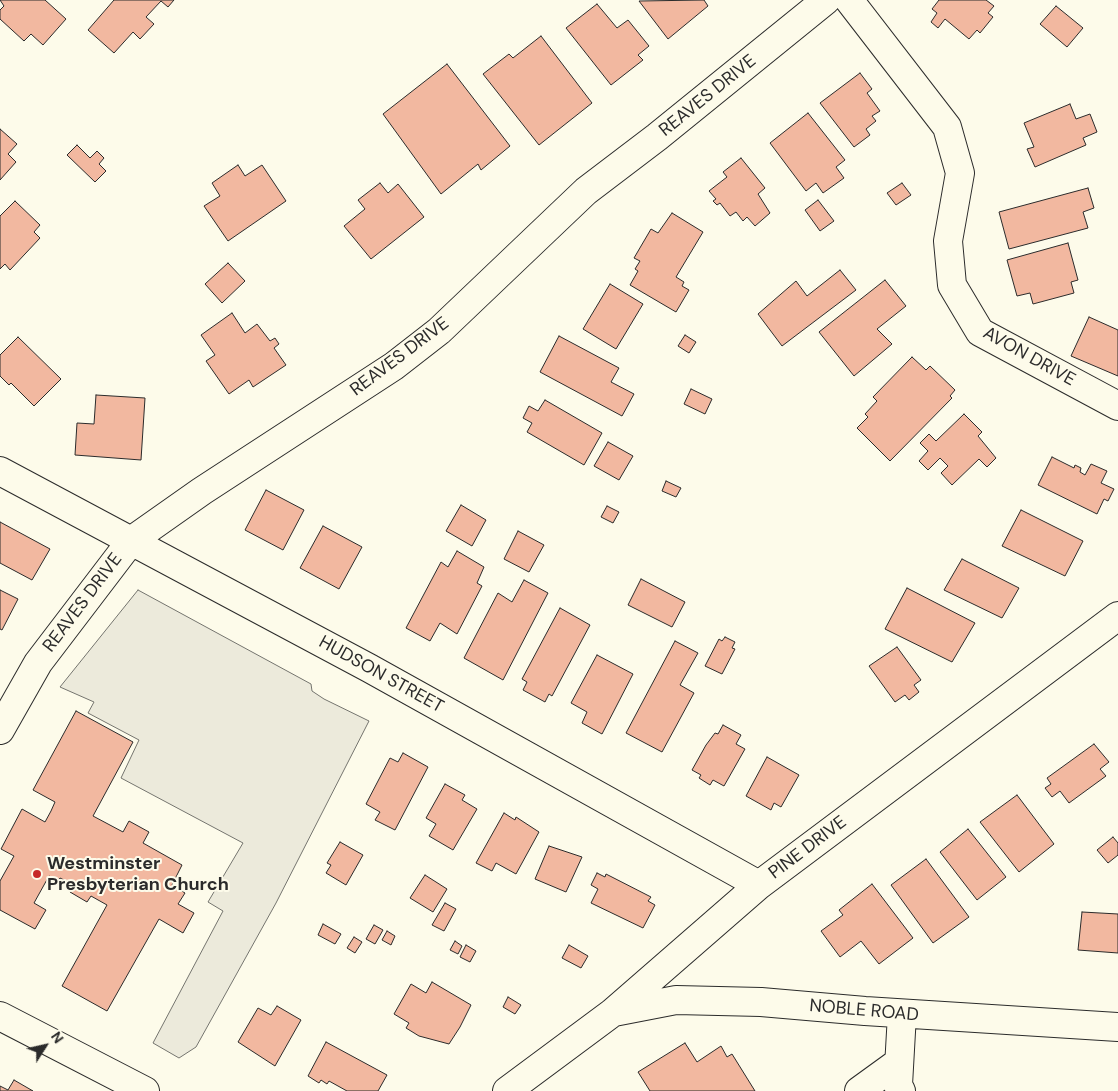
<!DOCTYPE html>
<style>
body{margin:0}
#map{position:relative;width:1118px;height:1091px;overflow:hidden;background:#fdfbea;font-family:"DM Sans",sans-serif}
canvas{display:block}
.north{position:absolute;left:20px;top:1021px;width:50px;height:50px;-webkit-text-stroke:4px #fdfbea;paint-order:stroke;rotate:55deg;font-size:14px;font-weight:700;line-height:20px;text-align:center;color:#2b2b2b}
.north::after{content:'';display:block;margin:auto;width:18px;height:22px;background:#2b2b2b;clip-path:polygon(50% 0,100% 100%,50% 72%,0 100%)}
</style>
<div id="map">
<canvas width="1118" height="1091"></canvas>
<div class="north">N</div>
</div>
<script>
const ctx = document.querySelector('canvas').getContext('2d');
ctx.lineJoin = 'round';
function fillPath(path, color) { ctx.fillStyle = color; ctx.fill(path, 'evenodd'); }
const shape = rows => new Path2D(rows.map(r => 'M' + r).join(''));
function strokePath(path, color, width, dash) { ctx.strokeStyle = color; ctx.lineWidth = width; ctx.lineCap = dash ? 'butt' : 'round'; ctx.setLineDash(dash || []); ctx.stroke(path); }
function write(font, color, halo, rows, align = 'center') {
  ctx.font = font + ' "DM Sans",sans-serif'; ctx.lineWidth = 4; ctx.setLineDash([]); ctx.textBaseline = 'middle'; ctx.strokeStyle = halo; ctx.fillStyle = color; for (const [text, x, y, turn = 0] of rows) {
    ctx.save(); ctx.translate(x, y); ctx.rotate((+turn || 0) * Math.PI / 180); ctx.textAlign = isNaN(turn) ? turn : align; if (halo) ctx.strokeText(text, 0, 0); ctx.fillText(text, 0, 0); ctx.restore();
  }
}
const parking = shape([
 [138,590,311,684,312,691,324,699,369,721,276,903,196,1047,179,1058,153,1043,223,911,208,902,243,843,121,778,139,740,88,713,94,702,60,687,138,590]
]);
fillPath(parking, '#eceadb');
strokePath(parking, '#74746e', 1);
const building = shape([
 [0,0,45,0,66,19,43,45,31,34,24,41,0,19,0,10,4,6,0,0],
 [114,0,174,0,168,7,161,1,146,17,154,24,140,39,133,32,114,53,88,30,114,0],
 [704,0,708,6,668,39,639,1,704,0],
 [939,0,986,0,994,6,988,13,993,17,980,33,977,30,969,39,945,19,938,28,931,22,937,13,932,9,939,0],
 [597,4,617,28,628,20,649,46,638,55,643,60,611,85,566,28,597,4],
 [1056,6,1083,28,1067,47,1040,24,1056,6],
 [541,36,592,103,539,145,483,74,509,54,513,58,541,36],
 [447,64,510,146,481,170,478,164,441,194,383,114,447,64],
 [860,73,872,89,867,93,880,111,872,116,876,121,866,129,870,135,854,147,820,103,860,73],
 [1070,104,1076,119,1090,114,1097,132,1083,138,1086,145,1035,167,1027,149,1034,147,1024,123,1070,104],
 [808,113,845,160,836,167,844,178,823,193,816,183,806,191,770,143,808,113],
 [0,129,17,144,8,154,16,162,0,180,0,129],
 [77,145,90,158,97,151,104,158,99,164,106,171,95,182,67,155,77,145],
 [741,158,765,188,758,194,770,213,755,226,747,217,743,221,736,212,730,216,720,203,717,205,713,201,716,199,709,191,727,177,723,172,741,158],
 [238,165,245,176,262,165,286,201,228,241,204,206,220,196,212,183,238,165],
 [380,183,388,193,398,184,424,217,371,259,344,226,365,209,358,200,380,183],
 [902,183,911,195,896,205,887,193,902,183],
 [1088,188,1094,208,1083,212,1088,228,1009,249,999,212,1088,188],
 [818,200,834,221,820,231,805,210,818,200],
 [15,201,40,225,34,232,40,238,10,270,5,264,0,269,0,216,15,201],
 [672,213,703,232,676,277,684,282,682,286,689,290,676,312,630,285,638,271,635,269,640,261,634,258,651,229,658,233,672,213],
 [1068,243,1078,280,1071,282,1074,293,1033,304,1030,293,1017,296,1007,260,1068,243],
 [228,263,245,281,222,303,205,284,228,263],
 [840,270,856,290,782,346,758,314,796,281,807,296,840,270],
 [885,280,906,306,877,329,892,344,854,376,819,332,885,280],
 [610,284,643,304,616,349,583,329,610,284],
 [232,313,245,333,257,324,270,341,275,338,279,344,274,348,286,365,253,387,249,380,229,394,206,361,215,355,201,335,232,313],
 [1089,317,1118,330,1118,376,1071,356,1089,317],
 [685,335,696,342,689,353,678,346,685,335],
 [559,336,619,368,611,382,634,394,622,416,540,372,559,336],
 [18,337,61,379,34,406,11,383,9,385,0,376,0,355,18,337],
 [912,357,926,370,930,366,955,390,950,396,952,398,890,461,857,428,868,417,865,414,877,401,873,397,912,357],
 [691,389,712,399,705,414,684,404,691,389],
 [96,395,145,398,141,460,75,455,77,423,94,424,96,395],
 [545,400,602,433,584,465,527,432,532,423,523,418,529,406,538,411,545,400],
 [964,414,982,432,978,436,996,458,987,467,979,459,952,485,941,473,948,466,940,458,928,470,919,461,928,451,920,443,929,434,936,441,964,414],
 [608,442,633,456,619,480,594,466,608,442],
 [1052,457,1074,468,1075,465,1081,468,1080,472,1085,475,1091,464,1107,471,1101,483,1114,489,1108,501,1104,499,1097,514,1038,485,1052,457],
 [666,481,681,488,676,497,662,491,666,481],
 [266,490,304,510,283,550,245,530,266,490],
 [461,505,486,520,472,546,446,531,461,505],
 [607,506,619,512,613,523,601,517,607,506],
 [1021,510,1083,541,1065,576,1002,546,1021,510],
 [0,522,50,549,32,580,0,563,0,522],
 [323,526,362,547,339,589,300,568,323,526],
 [518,531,544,545,529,572,504,559,518,531],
 [457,551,484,567,477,583,482,586,457,634,440,623,430,641,406,628,441,562,448,567,457,551],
 [962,559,1019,588,1002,618,944,590,962,559],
 [641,579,685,602,672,627,628,605,641,579],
 [524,580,548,593,503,680,464,658,498,593,512,602,524,580],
 [907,588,975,623,952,662,885,629,907,588],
 [0,590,18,599,2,630,0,629,0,590],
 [560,608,590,625,552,696,549,694,545,702,523,690,527,682,522,679,560,608],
 [725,637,735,642,732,648,735,649,722,674,705,666,719,639,722,641,725,637],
 [675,641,698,653,680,685,694,693,662,752,626,733,675,641],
 [897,647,921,680,914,685,919,692,909,700,905,695,895,702,869,666,897,647],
 [597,655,633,674,602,734,582,723,587,712,571,703,597,655],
 [76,711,133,742,93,816,123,832,129,821,149,832,143,843,182,865,172,885,185,893,178,904,194,913,183,933,159,919,107,1011,62,986,107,905,91,896,87,902,70,892,74,885,60,878,58,881,49,876,34,903,46,910,35,929,0,910,0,881,14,856,1,849,22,809,45,822,51,811,55,802,33,790,76,711],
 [723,725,741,735,736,744,745,749,724,786,713,780,710,785,699,778,701,775,692,770,706,745,715,733,718,734,723,725],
 [1094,744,1109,762,1100,769,1106,776,1069,803,1060,791,1052,797,1045,788,1051,784,1047,778,1094,744],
 [403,753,428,767,395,830,375,820,380,812,366,804,390,758,398,762,403,753],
 [767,757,799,775,781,807,774,803,771,810,746,796,767,757],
 [445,784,465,795,462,800,477,809,453,850,429,836,436,824,426,818,445,784],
 [1017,795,1054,844,1019,872,980,822,1017,795],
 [504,813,515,820,516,817,539,832,516,874,496,863,492,871,476,863,504,813],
 [968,829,1006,877,977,900,940,852,968,829],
 [1113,837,1118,843,1118,855,1108,863,1097,850,1113,837],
 [340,842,363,855,346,885,326,873,331,865,327,863,340,842],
 [549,846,582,857,566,892,535,879,549,846],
 [926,859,969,917,933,943,891,885,926,859],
 [597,873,605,877,606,874,651,897,648,901,655,905,643,928,591,903,598,889,591,885,597,873],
 [425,875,447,889,433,912,410,898,425,875],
 [872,884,913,938,879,964,861,941,840,957,821,931,843,915,839,910,872,884],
 [445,903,456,909,444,931,432,925,445,903],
 [1082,912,1118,914,1118,953,1078,950,1082,912],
 [323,924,341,934,335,944,318,935,323,924],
 [374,925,383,930,375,944,366,939,374,925],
 [387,931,395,936,391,945,382,940,387,931],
 [354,937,362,942,355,953,347,948,354,937],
 [455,941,462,946,458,954,450,950,455,941],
 [466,945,476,951,470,962,460,957,466,945],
 [569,945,588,956,581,968,562,958,569,945],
 [432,982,471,1005,460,1027,449,1044,419,1036,406,1028,409,1023,394,1014,411,984,426,993,432,982],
 [508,997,521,1005,515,1014,503,1007,508,997],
 [277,1006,301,1020,275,1066,238,1042,258,1008,271,1015,277,1006],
 [326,1042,387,1075,378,1091,347,1091,329,1081,327,1084,321,1080,319,1083,308,1076,326,1042],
 [685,1043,697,1062,721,1046,727,1057,732,1054,755,1091,650,1091,638,1072,685,1043],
 [14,1080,33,1091,0,1091,0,1086,8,1090,14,1080]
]);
fillPath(building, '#f2b8a0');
strokePath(building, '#2b2b2b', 1);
const minor = shape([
 [849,0,947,127,960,173,948,241,952,285,980,332,1118,406],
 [0,471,369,668,759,885],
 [0,730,38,663,131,541,202,491,394,366,439,331,586,191,657,137,826,0],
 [614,1012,676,1000,761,1002,865,1011,1118,1027],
 [507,1091,612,1013,759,885,1118,616],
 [859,1091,899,1062],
 [901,1091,898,1085,902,1014]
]);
const major = shape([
 [0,1016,145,1091]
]);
strokePath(minor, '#2b2b2b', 30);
strokePath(major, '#2b2b2b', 30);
strokePath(minor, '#fdfbea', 28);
strokePath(major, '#fdfbea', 28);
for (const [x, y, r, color] of [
 [37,874,5,"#c62828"]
]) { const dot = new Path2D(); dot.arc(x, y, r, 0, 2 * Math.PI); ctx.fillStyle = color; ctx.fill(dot); strokePath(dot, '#fdfbea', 2); }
write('18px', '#2b2b2b', '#fdfbea', [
 ["REAVES DRIVE",708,96,-39],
 ["REAVES DRIVE",400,357,-37],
 ["AVON DRIVE",1029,357,29],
 ["REAVES DRIVE",83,603,-53],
 ["HUDSON STREET",381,675,29],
 ["PINE DRIVE",808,848,-37],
 ["NOBLE ROAD",864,1011,5]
]);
write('bold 18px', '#2b2b2b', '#fdfbea', [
 ["Westminster",47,864],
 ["Presbyterian Church",47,885]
], 'left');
</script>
